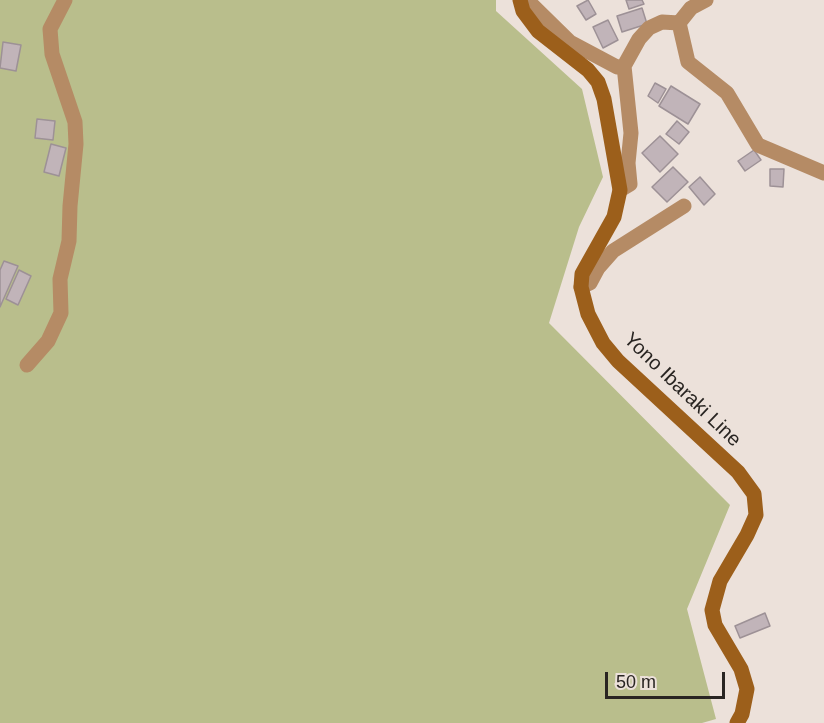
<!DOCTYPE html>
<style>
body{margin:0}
#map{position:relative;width:824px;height:723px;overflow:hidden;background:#ece1da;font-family:Arial,sans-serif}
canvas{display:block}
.scale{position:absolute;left:605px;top:672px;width:120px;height:27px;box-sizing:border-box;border:3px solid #292522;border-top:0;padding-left:8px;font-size:18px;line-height:21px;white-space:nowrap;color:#292522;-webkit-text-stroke:4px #ece1da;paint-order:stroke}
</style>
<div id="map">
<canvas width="824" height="723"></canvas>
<div class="scale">50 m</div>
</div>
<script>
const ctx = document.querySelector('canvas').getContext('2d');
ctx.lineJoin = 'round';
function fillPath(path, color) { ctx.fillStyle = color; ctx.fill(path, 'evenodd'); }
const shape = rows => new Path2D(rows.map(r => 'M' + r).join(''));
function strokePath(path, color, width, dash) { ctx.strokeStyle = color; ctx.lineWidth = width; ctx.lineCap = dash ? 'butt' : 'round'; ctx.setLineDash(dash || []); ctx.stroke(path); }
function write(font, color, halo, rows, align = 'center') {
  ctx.font = font + ' Arial,sans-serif'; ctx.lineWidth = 6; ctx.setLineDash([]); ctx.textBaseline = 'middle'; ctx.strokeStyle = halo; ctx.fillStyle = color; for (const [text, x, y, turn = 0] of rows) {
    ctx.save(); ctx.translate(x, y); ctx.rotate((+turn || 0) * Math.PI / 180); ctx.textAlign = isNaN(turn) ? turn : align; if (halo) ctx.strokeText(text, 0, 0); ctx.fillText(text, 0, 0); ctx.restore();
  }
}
fillPath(shape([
 [0,0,496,0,496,11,582,89,603,177,579,227,549,323,730,505,687,609,716,719,702,723,0,723]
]), '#b9be8c');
const building = shape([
 [588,0,596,14,586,20,577,6,588,0],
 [626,0,642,0,644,4,629,9,626,0],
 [642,8,647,24,622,32,617,16,642,8],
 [608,20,618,40,603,48,593,27,608,20],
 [3,42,21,45,16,71,0,68,3,42],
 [655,83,666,89,658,103,648,96,655,83],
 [671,86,700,104,688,124,659,106,671,86],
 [37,119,55,121,53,140,35,138,37,119],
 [677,121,689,132,679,144,666,134,677,121],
 [660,136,678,154,660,172,642,153,660,136],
 [51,144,66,148,59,176,44,172,51,144],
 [754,150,761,160,745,171,738,161,754,150],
 [673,167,688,182,667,202,652,187,673,167],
 [770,169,784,169,783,187,770,186,770,169],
 [700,177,715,194,704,205,689,187,700,177],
 [4,261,18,266,0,307,0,270,4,261],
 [19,270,31,276,18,305,6,299,19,270],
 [765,613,770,626,740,638,735,626,765,613]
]);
fillPath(building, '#c1b4b9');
strokePath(building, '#9d9196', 1.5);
strokePath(shape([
 [527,0,570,42,617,67,624,66,639,39,649,28,662,22,679,23],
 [679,23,688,62,727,93,758,145,824,173],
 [679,23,691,8,706,0],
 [620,190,630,184,628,163,631,133,624,66],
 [581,287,590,283,598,268,613,251,684,206],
 [27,365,48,341,61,313,60,279,69,241,70,206,76,144,75,122,52,54,50,29,65,0]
]), '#b58b65', 15);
strokePath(shape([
 [520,0,523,11,538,31,588,70,598,82,604,99,620,190,614,217,582,274,581,287,588,314,603,343,618,361,738,472,754,494,756,515,747,535,720,581,712,610,715,625,741,669,747,689,742,714,737,723]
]), '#9c5f1b', 15);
write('20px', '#292522', '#ece1da', [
 ["Yono Ibaraki Line",682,390,44]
]);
</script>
